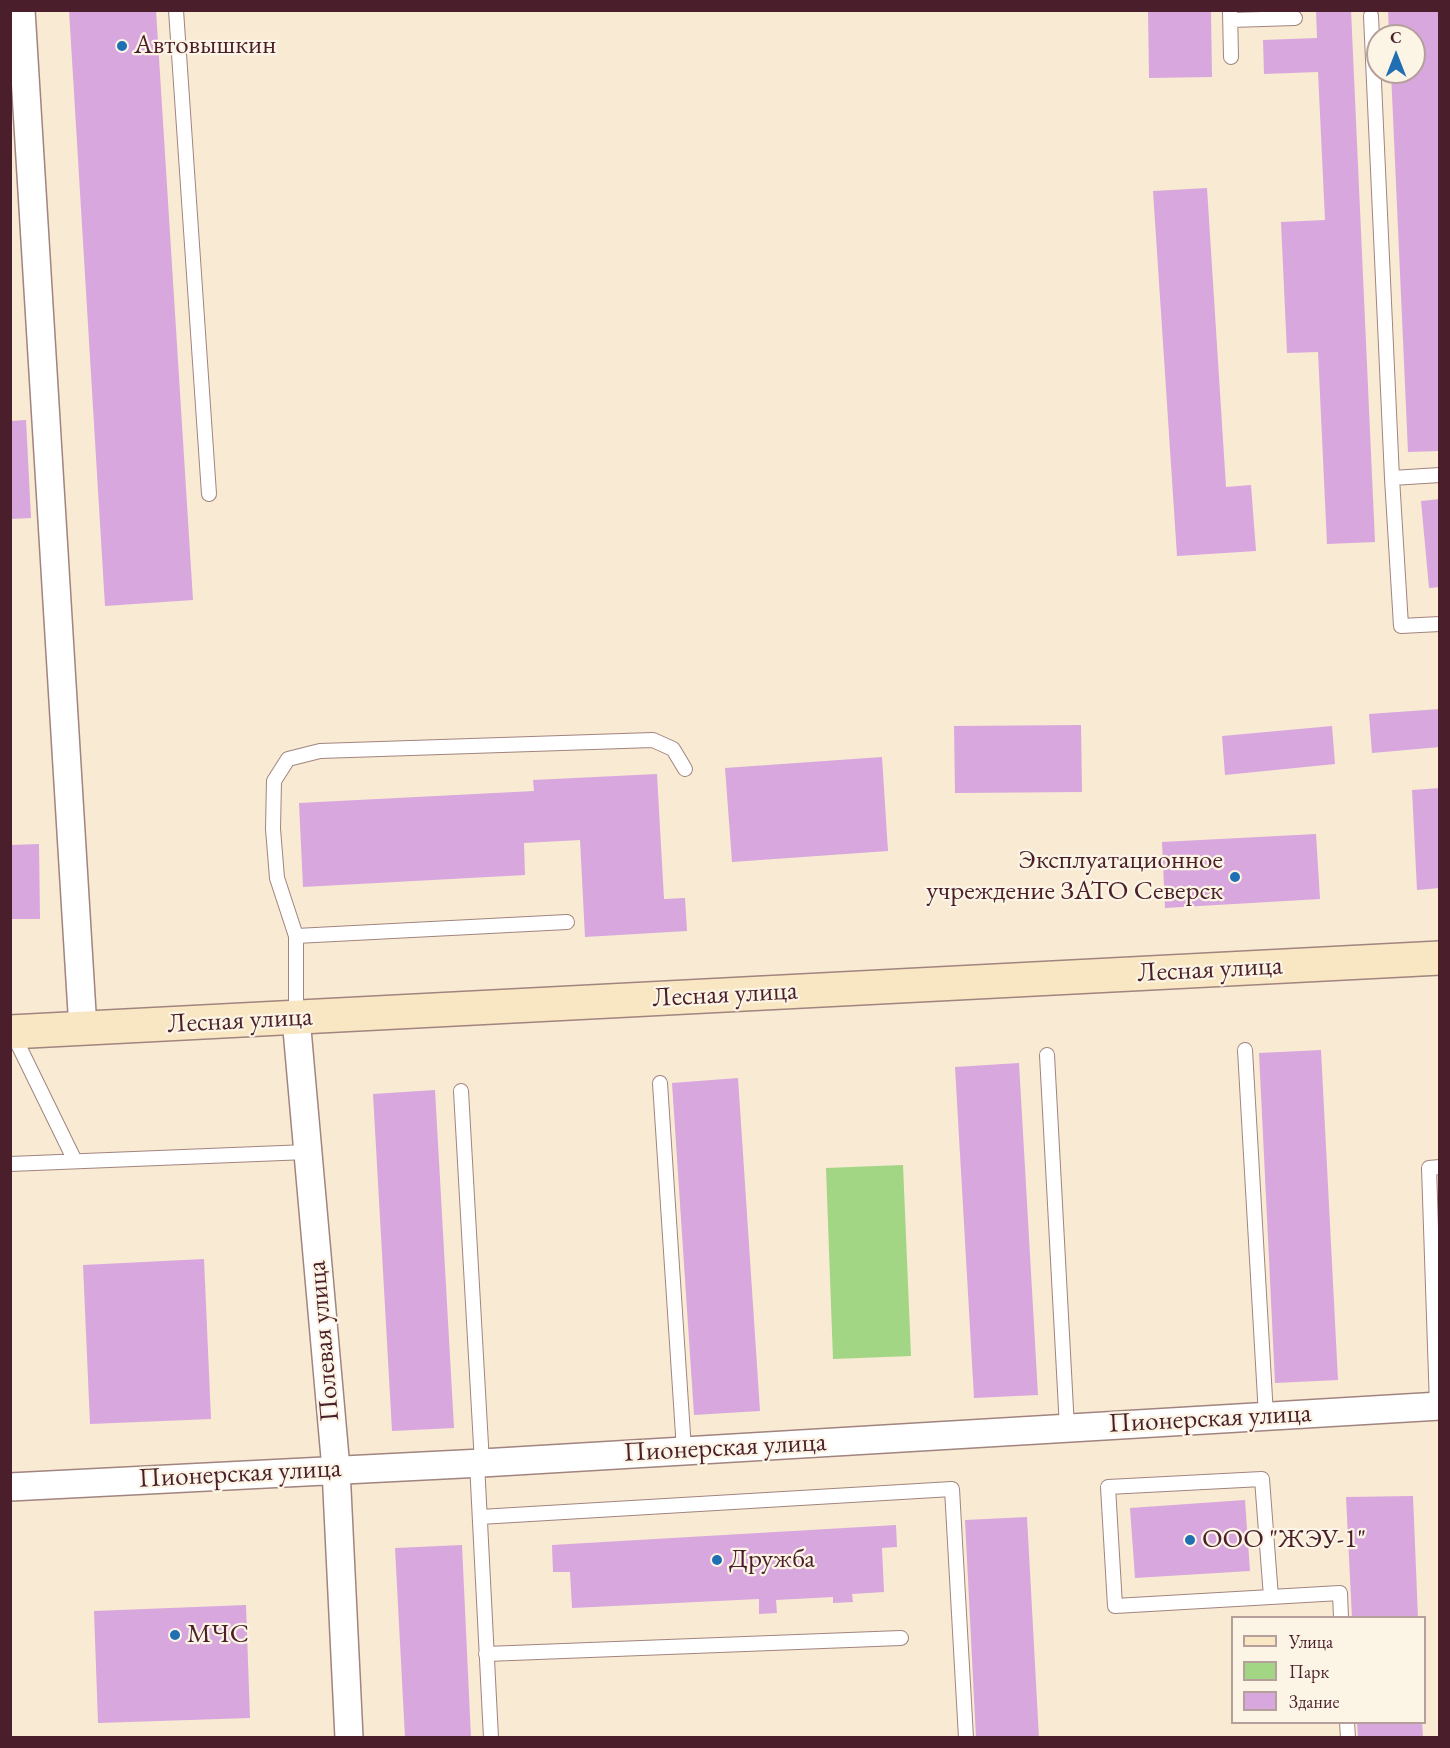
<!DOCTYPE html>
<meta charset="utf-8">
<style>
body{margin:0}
#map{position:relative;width:1450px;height:1748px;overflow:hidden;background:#f8ead3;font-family:"EB Garamond",serif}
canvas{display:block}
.frame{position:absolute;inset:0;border:12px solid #4a1f2b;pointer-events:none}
.legend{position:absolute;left:1231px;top:1616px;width:195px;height:108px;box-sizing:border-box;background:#fcf5e5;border:2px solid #b59f9b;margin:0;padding:8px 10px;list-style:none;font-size:18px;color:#4a1f2b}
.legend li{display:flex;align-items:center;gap:12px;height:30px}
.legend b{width:30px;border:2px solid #b59f9b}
.north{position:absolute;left:1366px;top:24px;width:60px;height:60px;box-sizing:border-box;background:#fcf5e5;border:2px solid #b59f9b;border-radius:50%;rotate:0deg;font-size:16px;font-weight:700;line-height:24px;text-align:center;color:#4a1f2b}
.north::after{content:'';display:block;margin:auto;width:21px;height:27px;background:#1f6fb2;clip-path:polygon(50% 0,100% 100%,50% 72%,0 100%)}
</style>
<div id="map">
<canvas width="1450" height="1748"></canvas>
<div class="frame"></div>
<ul class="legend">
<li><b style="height:8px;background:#f9e7c3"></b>Улица</li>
<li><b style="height:16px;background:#a2d584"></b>Парк</li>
<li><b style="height:16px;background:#d8a7de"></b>Здание</li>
</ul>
<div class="north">С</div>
</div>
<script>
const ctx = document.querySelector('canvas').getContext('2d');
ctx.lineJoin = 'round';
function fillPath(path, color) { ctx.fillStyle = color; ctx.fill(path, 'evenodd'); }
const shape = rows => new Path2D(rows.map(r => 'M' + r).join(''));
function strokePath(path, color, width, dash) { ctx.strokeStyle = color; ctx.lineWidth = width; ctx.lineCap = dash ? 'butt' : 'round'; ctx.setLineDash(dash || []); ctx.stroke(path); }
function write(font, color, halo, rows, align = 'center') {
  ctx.font = font + ' "EB Garamond",serif'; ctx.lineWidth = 4.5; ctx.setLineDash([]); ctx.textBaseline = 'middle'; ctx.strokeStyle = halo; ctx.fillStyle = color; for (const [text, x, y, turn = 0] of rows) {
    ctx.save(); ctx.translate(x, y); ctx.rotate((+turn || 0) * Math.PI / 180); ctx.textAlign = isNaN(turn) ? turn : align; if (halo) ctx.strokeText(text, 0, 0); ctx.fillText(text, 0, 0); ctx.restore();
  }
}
fillPath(shape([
 [903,1165,911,1356,833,1359,826,1168]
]), '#a2d584');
fillPath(shape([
 [69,10,156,10,193,600,105,606],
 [1148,10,1211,10,1212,77,1149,78],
 [1316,10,1351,10,1375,542,1327,544,1318,352,1287,353,1281,222,1325,220,1318,72,1264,74,1263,40,1317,38],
 [1388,10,1440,10,1440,451,1408,452,1391,72,1414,72,1414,36,1389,36],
 [1207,188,1226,487,1251,485,1256,551,1177,556,1153,191],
 [26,420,31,518,10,519,10,421],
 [1440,499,1440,587,1429,588,1421,501],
 [1440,709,1440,747,1372,753,1369,714],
 [1081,725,1082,792,955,793,954,726],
 [1332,726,1335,764,1225,775,1222,736],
 [882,757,888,851,732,862,725,768],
 [657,774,664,899,685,898,687,931,585,937,580,840,524,843,525,875,303,887,299,803,534,791,533,780],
 [1440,788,1440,888,1417,890,1412,790],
 [1316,834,1320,899,1165,908,1162,842],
 [39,844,40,919,10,919,10,845],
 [1321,1050,1338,1380,1275,1383,1259,1053],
 [1019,1063,1038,1395,974,1398,955,1067],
 [738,1078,760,1411,694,1415,672,1083],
 [435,1090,454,1428,392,1431,373,1094],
 [204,1259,211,1419,90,1424,83,1265],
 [1413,1496,1418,1618,1352,1618,1346,1497],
 [1245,1500,1250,1571,1135,1578,1130,1508],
 [1027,1517,1039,1738,976,1738,965,1520],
 [896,1525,897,1547,882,1548,884,1592,852,1594,853,1602,833,1603,833,1597,776,1600,777,1613,759,1614,759,1599,572,1608,570,1572,553,1572,552,1545],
 [462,1545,471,1738,405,1738,395,1548],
 [246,1605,250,1718,98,1723,94,1611],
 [1357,1722,1422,1722,1423,1738,1358,1738]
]), '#d8a7de');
const lane = shape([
 [176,10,209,494],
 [1230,11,1231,57],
 [1371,16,1392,478,1440,475],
 [1231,20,1295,18],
 [1392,478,1401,626,1440,624],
 [296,936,567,922],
 [296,1018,296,936,277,878,273,829,274,781,288,759,320,751,653,740,673,749,685,769],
 [13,1034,75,1161],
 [1245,1050,1266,1416],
 [1047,1055,1067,1428],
 [660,1083,684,1450],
 [461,1091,482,1463],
 [10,1164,307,1152],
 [1437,1406,1429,1168,1440,1167],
 [477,1463,491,1738],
 [480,1517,952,1489,966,1738],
 [1271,1597,1262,1479,1108,1487,1115,1606,1271,1597,1340,1593,1341,1618],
 [486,1654,901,1638],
 [1347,1722,1348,1738]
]);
const street = shape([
 [21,10,83,1029],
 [296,1018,336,1469,349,1738],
 [10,1487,482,1463,1440,1406]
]);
const secondary = shape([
 [10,1032,1440,958]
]);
strokePath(lane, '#a1847f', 16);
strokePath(street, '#a1847f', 30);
strokePath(secondary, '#a1847f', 36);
strokePath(lane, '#fff', 14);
strokePath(street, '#fff', 27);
strokePath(secondary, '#f9e7c3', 33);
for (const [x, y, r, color] of [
 [122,46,6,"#1f6fb2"],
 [1235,877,6,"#1f6fb2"],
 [1190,1540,6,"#1f6fb2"],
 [717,1560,6,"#1f6fb2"],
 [175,1635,6,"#1f6fb2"]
]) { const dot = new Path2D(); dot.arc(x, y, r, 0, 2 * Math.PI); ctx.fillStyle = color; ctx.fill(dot); strokePath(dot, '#fcf5e5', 2); }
write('27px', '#4a1f2b', '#fcf5e5', [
 ["Автовышкин",134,46],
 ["Эксплуатационное",1223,861,"right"],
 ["учреждение ЗАТО Северск",1223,892,"right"],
 ["ООО \"ЖЭУ-1\"",1202,1540],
 ["Дружба",729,1560],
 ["МЧС",187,1635]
], 'left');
write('27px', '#4a1f2b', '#fcf5e5', [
 ["Лесная улица",1210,970,-3],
 ["Лесная улица",725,995,-3],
 ["Лесная улица",240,1021,-3],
 ["Полевая улица",324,1341,-95],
 ["Пионерская улица",1210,1419,-3],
 ["Пионерская улица",725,1448,-3],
 ["Пионерская улица",240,1474,-3]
]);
</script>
